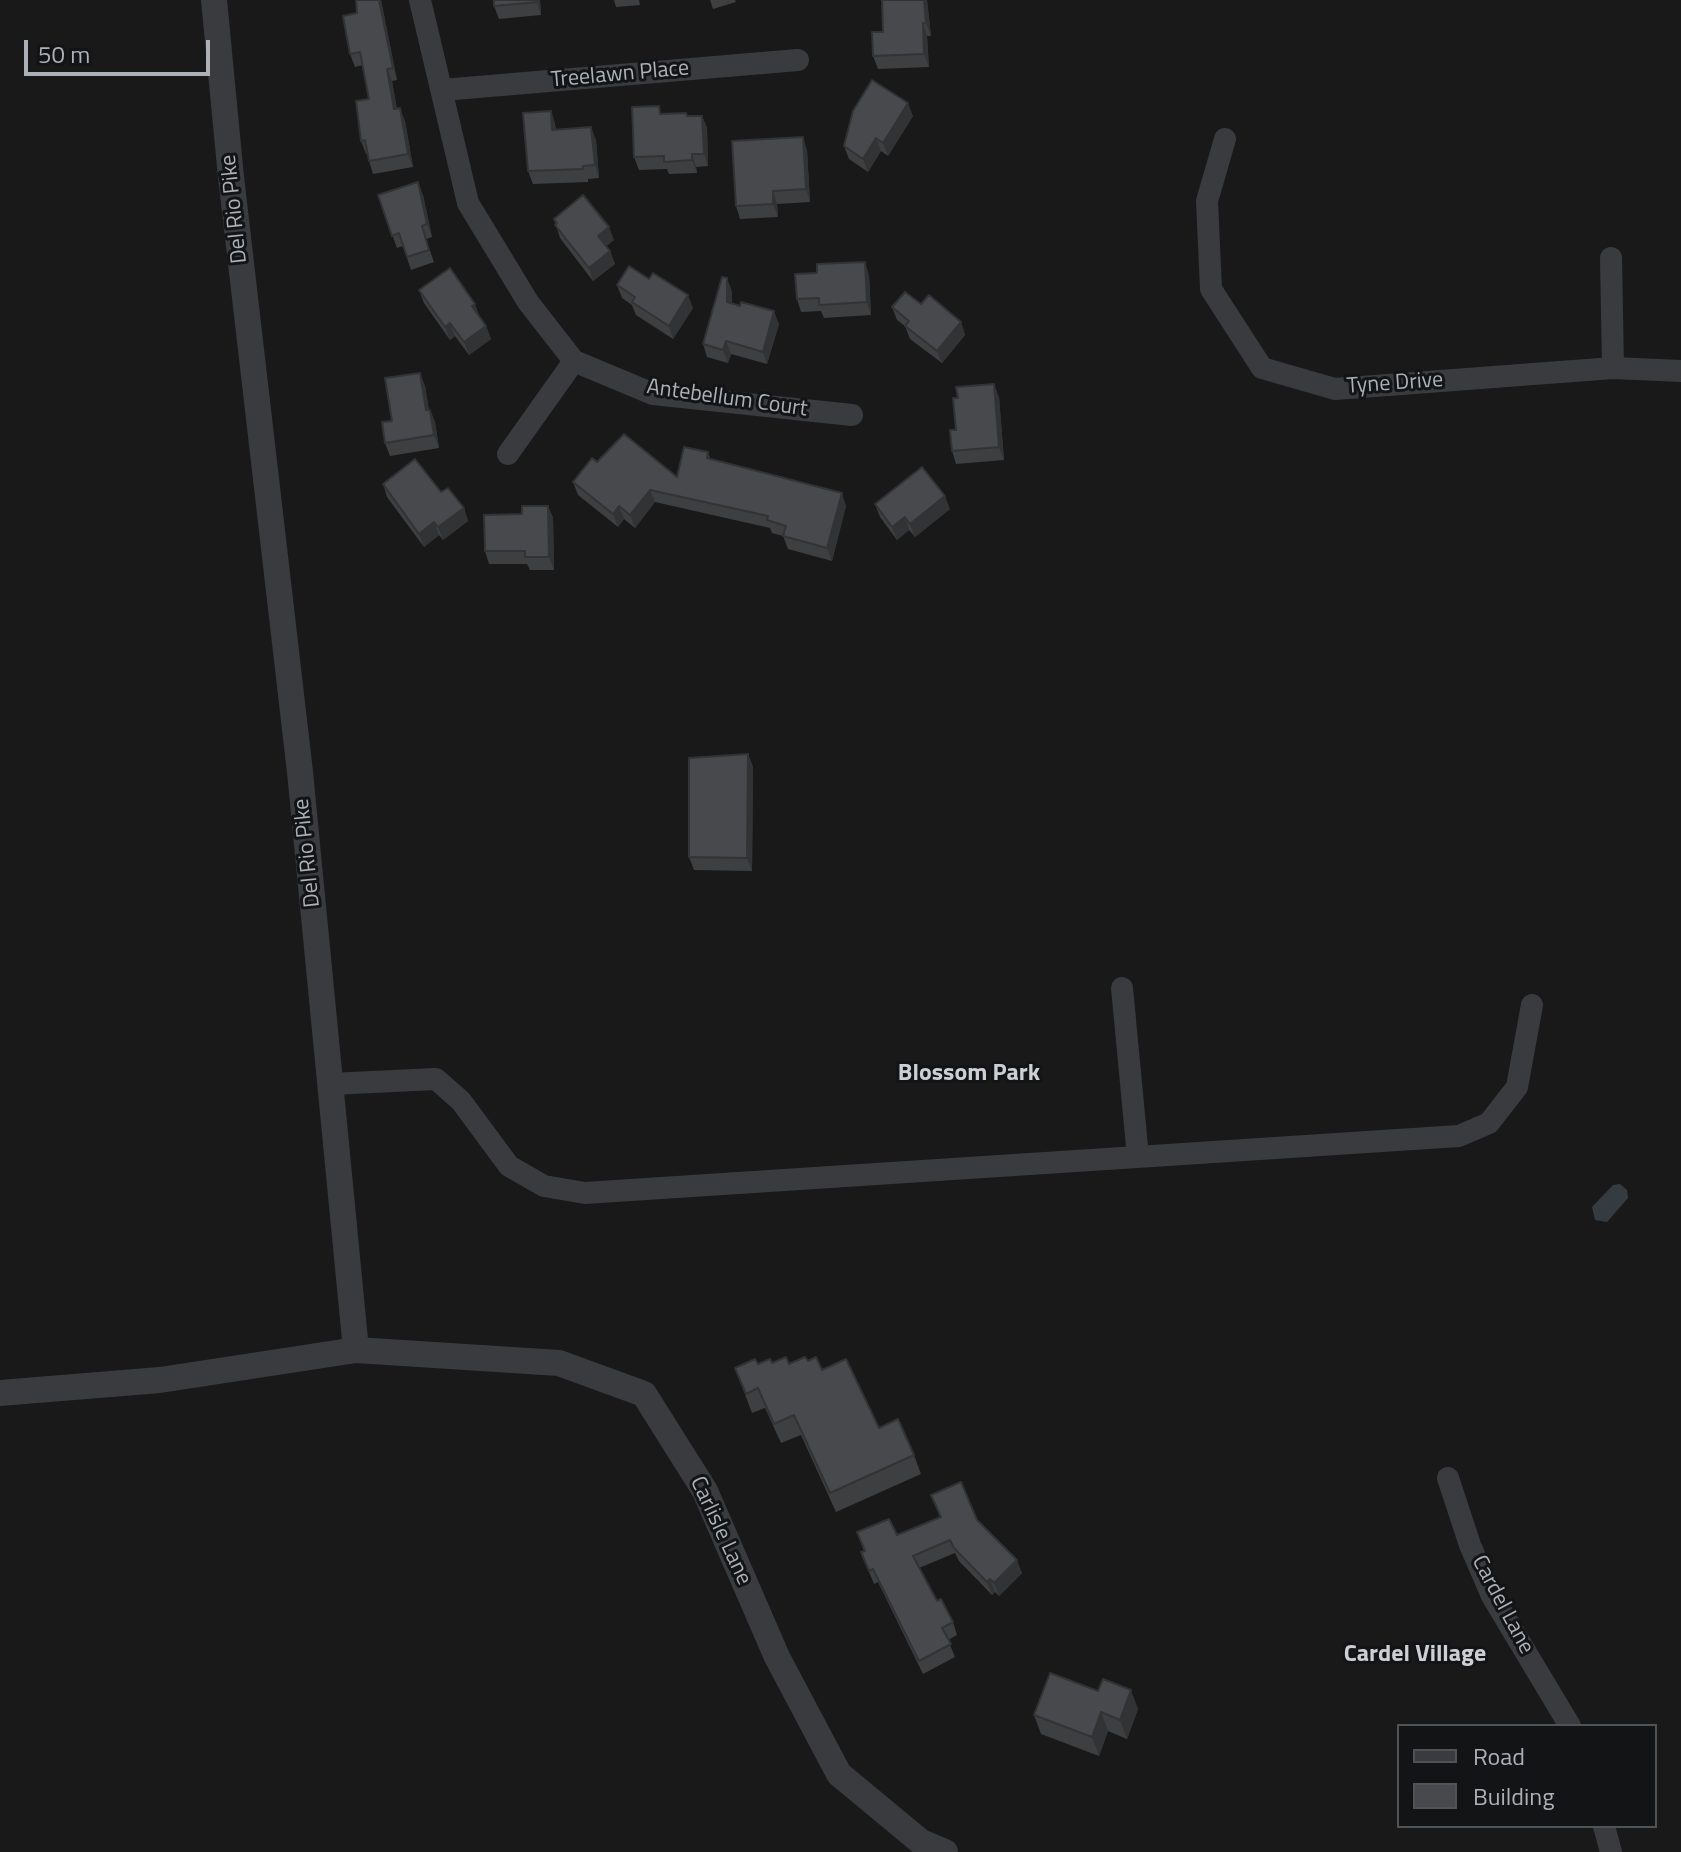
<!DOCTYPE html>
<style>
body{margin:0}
#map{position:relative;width:1681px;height:1852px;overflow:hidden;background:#19191a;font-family:"Titillium Web",sans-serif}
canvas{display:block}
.legend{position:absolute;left:1397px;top:1724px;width:260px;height:104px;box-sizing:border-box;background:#131415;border:2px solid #505356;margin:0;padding:10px 14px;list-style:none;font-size:24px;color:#acb1b8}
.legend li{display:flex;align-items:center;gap:16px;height:40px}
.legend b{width:40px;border:2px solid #505356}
.scale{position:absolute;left:24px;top:40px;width:186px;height:36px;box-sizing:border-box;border:4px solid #acb1b8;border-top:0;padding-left:10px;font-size:24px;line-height:28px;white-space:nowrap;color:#acb1b8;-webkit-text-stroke:6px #131415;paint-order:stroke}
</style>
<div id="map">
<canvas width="1681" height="1852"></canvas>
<ul class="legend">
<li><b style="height:10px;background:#3a3b3f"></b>Road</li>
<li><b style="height:22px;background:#48494c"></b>Building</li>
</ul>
<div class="scale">50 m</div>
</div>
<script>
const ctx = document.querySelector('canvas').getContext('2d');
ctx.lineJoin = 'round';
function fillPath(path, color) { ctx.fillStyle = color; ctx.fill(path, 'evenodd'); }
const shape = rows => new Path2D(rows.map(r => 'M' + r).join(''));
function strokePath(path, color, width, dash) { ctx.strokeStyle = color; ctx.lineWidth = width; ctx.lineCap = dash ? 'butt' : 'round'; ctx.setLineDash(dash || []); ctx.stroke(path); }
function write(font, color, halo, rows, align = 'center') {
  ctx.font = font + ' "Titillium Web",sans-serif'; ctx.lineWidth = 6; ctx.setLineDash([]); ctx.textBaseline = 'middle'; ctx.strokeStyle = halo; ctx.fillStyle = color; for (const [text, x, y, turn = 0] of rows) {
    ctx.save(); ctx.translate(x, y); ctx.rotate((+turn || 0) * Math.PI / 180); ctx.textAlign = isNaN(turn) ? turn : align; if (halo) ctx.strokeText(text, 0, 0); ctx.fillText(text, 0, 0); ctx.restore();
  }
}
fillPath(shape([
 [1620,1184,1627,1190,1628,1198,1607,1222,1595,1220,1592,1207,1613,1185]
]), '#343c42');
strokePath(shape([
 [420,0,468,203,528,302,574,361,653,394,852,415],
 [442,90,798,60],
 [1225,139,1207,201,1211,289,1262,368,1335,389,1613,368,1681,371],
 [1611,258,1613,368],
 [508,454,574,361],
 [1122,988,1138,1157],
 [330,1084,436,1079,461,1101,509,1166,544,1186,585,1193,1459,1136,1489,1123,1517,1087,1532,1005],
 [1448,1478,1470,1545,1492,1596,1570,1726],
 [1604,1826,1611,1852]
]), '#3a3b3f', 22);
strokePath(shape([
 [214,0,231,177,300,772,356,1350],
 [0,1393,160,1380,356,1350,559,1363,644,1394,705,1491,777,1657,839,1774,921,1842,945,1852]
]), '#3a3b3f', 26);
fillPath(shape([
 [381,0,397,80,392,81,397,109,405,121,413,167,373,174,367,154,366,154,361,141,369,99,363,65,355,67,350,54,357,13],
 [494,0,540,0,541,15,499,19,494,6],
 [614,0,639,0,640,5,616,7],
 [710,0,735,0,736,2,713,9],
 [882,0,927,0,931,36,927,36,929,67,878,69,873,56,883,32],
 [551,111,555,124,556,130,596,140,599,178,588,179,588,182,533,184,528,171],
 [662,114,688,116,702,116,707,128,708,166,696,167,697,173,669,174,667,169,639,170,634,157],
 [913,116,888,156,881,151,868,172,849,159,844,146],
 [807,150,810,202,777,204,778,217,740,219,736,206],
 [378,195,423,195,432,237,426,239,434,262,411,270,403,246,397,248],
 [554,219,614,240,606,246,610,251,615,264,593,281,560,238],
 [869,275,871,315,824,318,821,311,801,312,797,299],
 [617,285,693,308,673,339,636,315,632,305,622,298],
 [419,290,480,317,486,326,491,339,469,355,455,336,450,340,424,303],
 [732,291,732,303,779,324,767,364,731,354,728,363,707,357,703,344],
 [892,307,961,322,965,335,942,363,910,339,905,326,897,320],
 [425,386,429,410,430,410,435,422,439,448,390,456,385,443,392,421],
 [999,397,1004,460,956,464,952,451,956,430],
 [708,452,710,459,846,506,832,561,788,549,783,536,772,533,770,528,655,502,635,528,624,519,618,527,578,495,573,482,597,462,677,477],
 [383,484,441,492,464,508,468,521,443,540,439,535,424,547,387,497],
 [875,504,950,509,915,537,909,530,897,540,880,517],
 [548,506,553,518,554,570,530,570,527,564,489,564,485,551],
 [748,754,753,767,752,871,694,870,689,857],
 [808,1361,822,1370,879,1428,914,1455,921,1474,836,1512,801,1435,781,1443,765,1408,752,1413,735,1368,772,1363,789,1364],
 [931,1495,977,1520,1022,1573,999,1596,995,1592,992,1595,959,1561,955,1553,919,1568,937,1601,953,1622,957,1635,948,1640,955,1657,923,1674,878,1582,874,1584,861,1552,864,1551,857,1532,897,1535,940,1517],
 [1138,1709,1127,1739,1108,1731,1099,1756,1041,1734,1034,1715]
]), '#3e3f41');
fillPath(shape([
 [379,0,381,0,397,80,393,68],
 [536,0,540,0,541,15,537,2],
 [924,0,927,0,931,36,926,23],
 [923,23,927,36,929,67,924,54],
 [387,69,392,81,399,122,394,109],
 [908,103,913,116,888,156,883,143],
 [400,108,405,121,413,167,408,154],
 [551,111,555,124,557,143,552,130],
 [702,116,707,128,708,166,704,154],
 [591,127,596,140,599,178,595,165],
 [803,137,807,150,810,202,806,189],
 [876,138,881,151,868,172,863,159],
 [692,154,696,167,697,173,692,160],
 [418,182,423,195,432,237,427,224],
 [773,191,777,204,778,217,773,204],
 [609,227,614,240,603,249,598,236],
 [610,251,615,264,593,281,589,268],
 [865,262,869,275,871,315,867,302],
 [727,278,732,291,732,315,727,302],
 [688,295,693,308,673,339,669,326],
 [475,304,480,317,477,319,472,306],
 [774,311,779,324,767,364,763,352],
 [961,322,965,335,942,363,937,351],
 [450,323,455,336,450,340,445,327],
 [486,326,491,339,469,355,464,342],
 [726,341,731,354,728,363,723,350],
 [420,373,425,386,431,423,426,410],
 [994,384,999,397,1004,460,999,447],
 [430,410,435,422,439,448,434,435],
 [650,490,655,502,635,528,630,515],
 [842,493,846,506,832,561,827,548],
 [945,496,950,509,915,537,910,524],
 [548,506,553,518,554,570,549,557],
 [619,506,624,519,618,527,613,514],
 [464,508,468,521,443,540,438,527],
 [905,517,909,530,897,540,892,527],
 [434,522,439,535,424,547,419,534],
 [748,754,753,767,752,871,747,858],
 [1017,1560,1022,1573,999,1596,994,1583],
 [990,1579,995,1592,992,1595,987,1582],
 [1131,1690,1138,1709,1127,1739,1120,1720],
 [1101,1712,1108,1731,1099,1756,1092,1737]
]), '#323335');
const building = shape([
 [356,0,379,0,393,68,387,69,394,109,400,108,408,154,369,161,365,140,361,141,356,101,369,99,360,52,350,54,343,16,357,13,356,0],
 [494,0,536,0,537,2,494,6,494,0],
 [882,0,924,0,926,23,923,23,924,54,873,56,872,32,883,32,882,0],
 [872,80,908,103,883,143,876,138,863,159,844,146,853,111,872,80],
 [659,106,660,114,686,113,687,116,702,116,704,154,692,154,692,160,664,162,664,156,634,157,632,107,659,106],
 [551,111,552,130,591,127,595,165,583,166,583,169,528,171,523,113,551,111],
 [803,137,806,189,773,191,773,204,736,206,732,141,803,137],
 [418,182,427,224,422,226,429,250,407,257,399,233,392,236,378,195,418,182],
 [583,195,609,227,598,236,610,251,589,268,555,225,557,223,554,219,583,195],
 [865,262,867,302,819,305,819,298,797,299,795,274,817,273,817,264,865,262],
 [629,266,649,279,653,273,688,295,669,326,632,302,635,297,617,285,629,266],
 [450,268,475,304,472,306,486,326,464,342,450,323,445,327,419,290,450,268],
 [722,277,727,278,727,302,740,306,741,302,774,311,763,352,726,341,723,350,703,344,722,277],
 [905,292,921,304,929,295,961,322,937,351,905,326,909,321,892,307,905,292],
 [420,373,426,410,430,410,434,435,385,443,382,422,392,421,385,378,420,373],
 [994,384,999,447,952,451,950,430,956,430,953,398,958,398,956,387,994,384],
 [624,434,677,477,684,447,708,452,707,458,842,493,827,548,783,536,786,526,767,520,768,516,650,490,630,515,619,506,613,514,573,482,592,458,597,462,624,434],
 [415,459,441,492,448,488,464,508,438,527,434,522,419,534,383,484,415,459],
 [922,467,945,496,910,524,905,517,892,527,875,504,922,467],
 [522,506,548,506,549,557,525,557,525,551,485,551,484,515,522,514,522,506],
 [748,754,747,858,689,857,689,758,748,754],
 [786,1357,789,1364,805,1357,808,1361,816,1357,822,1370,846,1359,879,1428,898,1419,914,1455,830,1493,794,1415,774,1424,758,1388,746,1394,735,1368,755,1359,758,1364,770,1359,772,1363,786,1357],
 [961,1482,977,1520,1017,1560,994,1583,990,1579,987,1582,954,1548,950,1540,913,1556,937,1601,941,1599,953,1622,942,1628,951,1644,919,1661,873,1569,869,1571,861,1552,865,1551,857,1532,889,1519,897,1535,941,1517,931,1495,961,1482],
 [1050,1673,1098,1691,1103,1679,1131,1690,1120,1720,1101,1712,1092,1737,1034,1715,1050,1673]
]);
fillPath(building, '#48494c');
strokePath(building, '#323335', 2);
write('22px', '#acb1b8', '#131415', [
 ["Treelawn Place",620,75,-5],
 ["Del Rio Pike",235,209,-96],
 ["Tyne Drive",1395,384,-4],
 ["Antebellum Court",727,399,8],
 ["Del Rio Pike",308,853,-96],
 ["Carlisle Lane",720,1531,65],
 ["Cardel Lane",1502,1605,62]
]);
write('bold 24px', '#cdcfd5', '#131415', [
 ["Blossom Park",969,1074],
 ["Cardel Village",1415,1655]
]);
</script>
